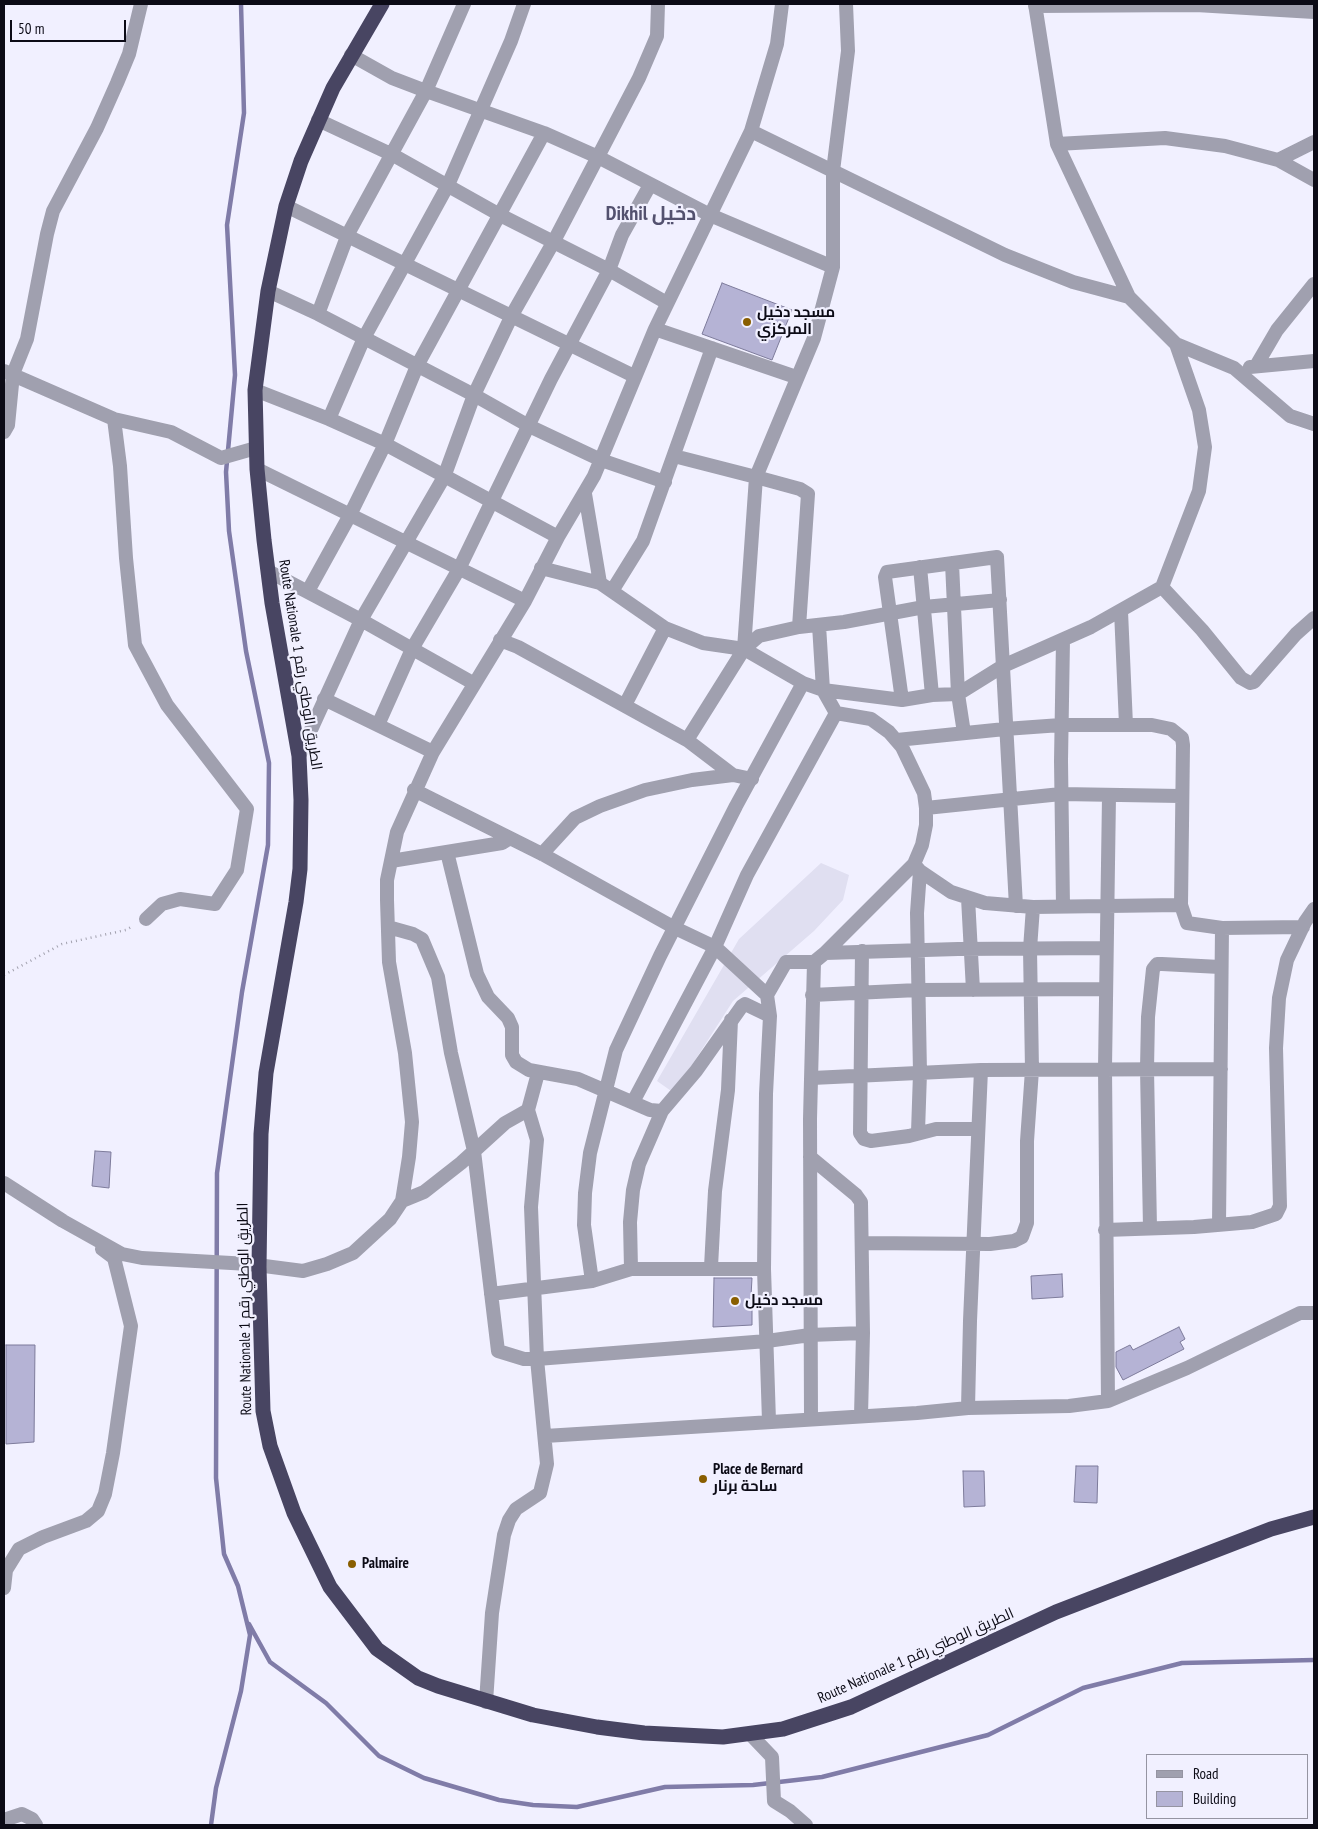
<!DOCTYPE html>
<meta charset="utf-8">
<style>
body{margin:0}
#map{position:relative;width:1318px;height:1829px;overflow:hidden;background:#f1f0ff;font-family:"PT Sans Narrow",sans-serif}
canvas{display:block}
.frame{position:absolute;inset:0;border:5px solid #0c0b16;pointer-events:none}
.legend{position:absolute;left:1146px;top:1754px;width:162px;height:65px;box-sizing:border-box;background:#f1f0ff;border:1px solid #9594a2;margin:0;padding:6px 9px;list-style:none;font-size:15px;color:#0c0b16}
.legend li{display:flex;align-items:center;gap:10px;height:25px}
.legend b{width:25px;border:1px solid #9594a2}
.scale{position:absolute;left:10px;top:20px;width:116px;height:22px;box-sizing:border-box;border:2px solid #0c0b16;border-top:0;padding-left:6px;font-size:15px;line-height:18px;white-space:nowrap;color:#0c0b16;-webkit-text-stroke:4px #f1f0ff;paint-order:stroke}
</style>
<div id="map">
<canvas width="1318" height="1829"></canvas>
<div class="frame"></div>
<ul class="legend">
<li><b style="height:6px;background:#a0a0af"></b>Road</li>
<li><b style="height:14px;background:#b5b3d5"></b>Building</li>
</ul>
<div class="scale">50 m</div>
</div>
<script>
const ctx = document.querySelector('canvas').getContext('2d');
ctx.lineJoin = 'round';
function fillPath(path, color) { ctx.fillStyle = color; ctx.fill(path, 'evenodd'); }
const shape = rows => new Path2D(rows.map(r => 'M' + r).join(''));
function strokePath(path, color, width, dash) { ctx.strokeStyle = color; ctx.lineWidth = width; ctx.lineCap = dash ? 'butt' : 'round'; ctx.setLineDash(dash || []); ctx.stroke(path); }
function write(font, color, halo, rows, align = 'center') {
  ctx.font = font + ' "PT Sans Narrow",Cairo,sans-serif'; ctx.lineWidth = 4.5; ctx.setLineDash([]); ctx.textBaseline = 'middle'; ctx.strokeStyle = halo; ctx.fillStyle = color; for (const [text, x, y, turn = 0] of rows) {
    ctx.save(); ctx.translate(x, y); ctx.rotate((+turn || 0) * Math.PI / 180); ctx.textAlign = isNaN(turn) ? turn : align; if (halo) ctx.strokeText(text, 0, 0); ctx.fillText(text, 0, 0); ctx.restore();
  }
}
fillPath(shape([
 [821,863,849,875,843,900,814,931,733,1001,674,1093,657,1081,739,939]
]), '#e0dff1');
strokePath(shape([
 [249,1624,270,1662,326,1703,379,1756,424,1778,499,1800,533,1805,577,1807,665,1787,753,1785,822,1777,988,1735,1083,1688,1182,1663,1314,1660],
 [211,1825,216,1788,241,1691,250,1635,238,1586,224,1554,216,1478,217,1173,242,992,268,845,269,763,246,651,229,531,226,472,235,375,227,225,244,113,241,4]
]), '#807ca8', 4.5);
const building = shape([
 [722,283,792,310,772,360,702,334,722,283],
 [95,1151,111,1152,109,1188,92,1186,95,1151],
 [1062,1274,1063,1297,1032,1299,1031,1276,1062,1274],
 [714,1278,752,1278,751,1296,756,1296,756,1307,752,1307,752,1325,713,1327,714,1278],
 [1179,1327,1185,1339,1180,1342,1184,1349,1123,1380,1116,1367,1116,1352,1130,1345,1133,1350,1179,1327],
 [6,1345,35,1345,34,1442,6,1444,6,1345],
 [1076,1466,1098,1466,1097,1503,1074,1502,1076,1466],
 [963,1471,984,1471,985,1506,964,1507,963,1471]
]);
fillPath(building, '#b5b3d5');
strokePath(building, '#7d7b9b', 1);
strokePath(shape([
 [4,975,62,944,126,930,133,926]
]), '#a2a1ae', 2.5, [1, 4]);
strokePath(shape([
 [1035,4,1057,144,1129,297,1176,344,1234,368,1290,416,1314,424],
 [1035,6,1196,5,1314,12],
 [351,55,392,78,426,91,544,133,598,157,710,215,833,267],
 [318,120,393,155,500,215,609,270,667,303],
 [751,131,1005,255,1073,282,1129,297],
 [1057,144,1165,138,1225,146,1278,160,1314,180],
 [1278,160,1314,142],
 [286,206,634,376],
 [268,291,318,314,474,395,529,426,601,460,665,482],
 [318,314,348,234,426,91,464,4],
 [655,329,796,377],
 [1256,366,1277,330,1314,284],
 [1250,367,1314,361],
 [4,371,114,419,171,432,221,458,256,448],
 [255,390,329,419,385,444,558,537],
 [114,419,120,466,126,558,135,645,167,705,247,809,237,870,215,904,180,899,162,904,146,919],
 [329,419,364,338,448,185,511,41,524,4],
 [4,432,8,425,13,374,27,339,47,234,53,211,97,128,117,83,129,54,141,4],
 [674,456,756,477,800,489,808,494,799,627],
 [257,469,525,601],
 [585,494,600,583],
 [952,563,958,694,964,733],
 [920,567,932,695],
 [541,568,600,583,665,628,703,643,744,649,803,683,823,690,836,713,871,719,889,732,902,747,924,793,926,808,926,825,922,845,914,864,825,953,814,962,786,962,767,995,770,1016,766,1094,764,1269,769,1421],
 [268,571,361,620,473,683],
 [1162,587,1202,630,1241,678,1250,683,1254,682,1296,634,1314,618],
 [308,591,350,515,385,444,417,366,544,133],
 [612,591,643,541,712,348],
 [1121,611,1126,725],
 [819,625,823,690,902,700,932,695,958,694,1003,666,1091,627,1162,587,1199,491,1205,447,1199,410,1176,344],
 [500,640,518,647,687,740,733,775,752,779],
 [744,649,756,477,814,338,833,267,833,171,848,51,846,4],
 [324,699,433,752],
 [902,700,885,577,887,572,997,557,1016,906],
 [625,705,665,628],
 [378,725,412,649,459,569,551,379,609,270,622,235,650,185],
 [687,740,744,649,759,636,799,627,844,622,924,607,1000,600],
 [897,740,1005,729,1061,725,1152,725,1171,729,1182,738,1183,745,1181,905,1187,923,1222,928,1303,927],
 [299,756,361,620,444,477,474,395,512,315,554,241,639,78,657,36,658,4],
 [414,790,542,854,675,928,715,947,767,995],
 [926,808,1061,794,1180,796],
 [447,852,477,974,488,997,508,1018,512,1027,512,1055,516,1062,529,1070,578,1079,650,1110,662,1111],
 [542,854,575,818,600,806,645,790,692,780,733,775],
 [391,861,502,843,510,838],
 [914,864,920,871,951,892,985,903,1033,907,1181,905],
 [968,898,973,990],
 [1063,906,1061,761,1063,640],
 [388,927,413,934,422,939,438,977,451,1053,474,1151,498,1351,524,1359,537,1359,767,1341,810,1335,863,1333],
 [862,951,860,1133,864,1139,871,1141,909,1136,936,1129,978,1129],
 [825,953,958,949,1105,948],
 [812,995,918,990,1105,989],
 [812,1078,981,1070,1221,1069],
 [633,1102,715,947,747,875,836,713],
 [918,1132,920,1073,917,913,920,871],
 [810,1157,856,1195,861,1202,863,1333,861,1416],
 [4,1183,63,1221,122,1254,142,1258,249,1264,303,1271,327,1264,353,1253,390,1219,402,1201,409,1157,412,1122,405,1053,389,962,387,900,387,880,397,832,433,752,525,601,558,537,594,476,655,329,751,131,777,44,782,4],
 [402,1201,424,1192,461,1163,505,1123,528,1110],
 [1219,1225,1222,928],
 [1150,1228,1147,1069,1148,1017,1153,969,1157,964,1162,964,1220,967],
 [1105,1230,1194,1227,1252,1222,1276,1214,1280,1206,1276,1048,1279,998,1287,960,1305,922,1314,909],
 [863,1243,990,1244,1014,1241,1022,1237,1027,1223,1027,1141,1032,1070,1030,949,1033,907],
 [711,1267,715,1191,728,1090,731,1020],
 [631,1269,630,1222,633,1190,639,1164,662,1111,696,1071,742,1006,745,1004,770,1016],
 [592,1281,584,1225,585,1193,590,1153,616,1050,660,956,736,806,803,683],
 [491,1294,592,1281,631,1269,764,1269],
 [1108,1401,1105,1068,1109,796],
 [968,1408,970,1321,981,1070],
 [811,1419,810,1119,814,962],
 [545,1436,917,1413,968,1408,1069,1406,1108,1401,1187,1368,1300,1313,1314,1313],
 [4,1588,6,1570,19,1549,43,1537,86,1521,98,1511,105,1494,113,1453,131,1326,114,1258,102,1249],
 [486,1702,492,1613,504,1535,509,1520,516,1509,540,1493,547,1464,537,1359,531,1207,537,1140,528,1110,538,1073],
 [750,1734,772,1757,774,1801,790,1811,806,1825],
 [4,1820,22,1814,32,1819,36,1825]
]), '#a0a0af', 14);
strokePath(shape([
 [382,4,333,88,301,161,286,206,268,291,255,390,257,469,264,540,272,603,299,756,301,800,300,869,296,902,266,1073,261,1134,259,1267,263,1411,270,1446,294,1513,330,1587,377,1649,418,1678,438,1686,533,1715,597,1727,644,1733,723,1737,783,1729,851,1707,1056,1612,1271,1529,1314,1517]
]), '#484562', 15);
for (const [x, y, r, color] of [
 [747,322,5,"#895e00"],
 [735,1301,5,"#895e00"],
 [703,1479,5,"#895e00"],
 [352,1564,5,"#895e00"]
]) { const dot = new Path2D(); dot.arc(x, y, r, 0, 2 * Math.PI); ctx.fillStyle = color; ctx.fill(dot); strokePath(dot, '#f1f0ff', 2); }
write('bold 15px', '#0c0b16', '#f1f0ff', [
 ["مسجد دخيل",757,313],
 ["المركزي",757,330],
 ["مسجد دخيل",745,1301],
 ["Place de Bernard",713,1470],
 ["ساحة برنار",713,1487],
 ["Palmaire",362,1564]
], 'left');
write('15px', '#0c0b16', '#f1f0ff', [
 ["Route Nationale الطريق الوطني رقم 1",300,665,81],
 ["Route Nationale الطريق الوطني رقم 1",245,1309,-91],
 ["Route Nationale الطريق الوطني رقم 1",916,1656,-24]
]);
write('bold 20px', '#53516f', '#f1f0ff', [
 ["Dikhil دخيل",651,214]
]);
</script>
